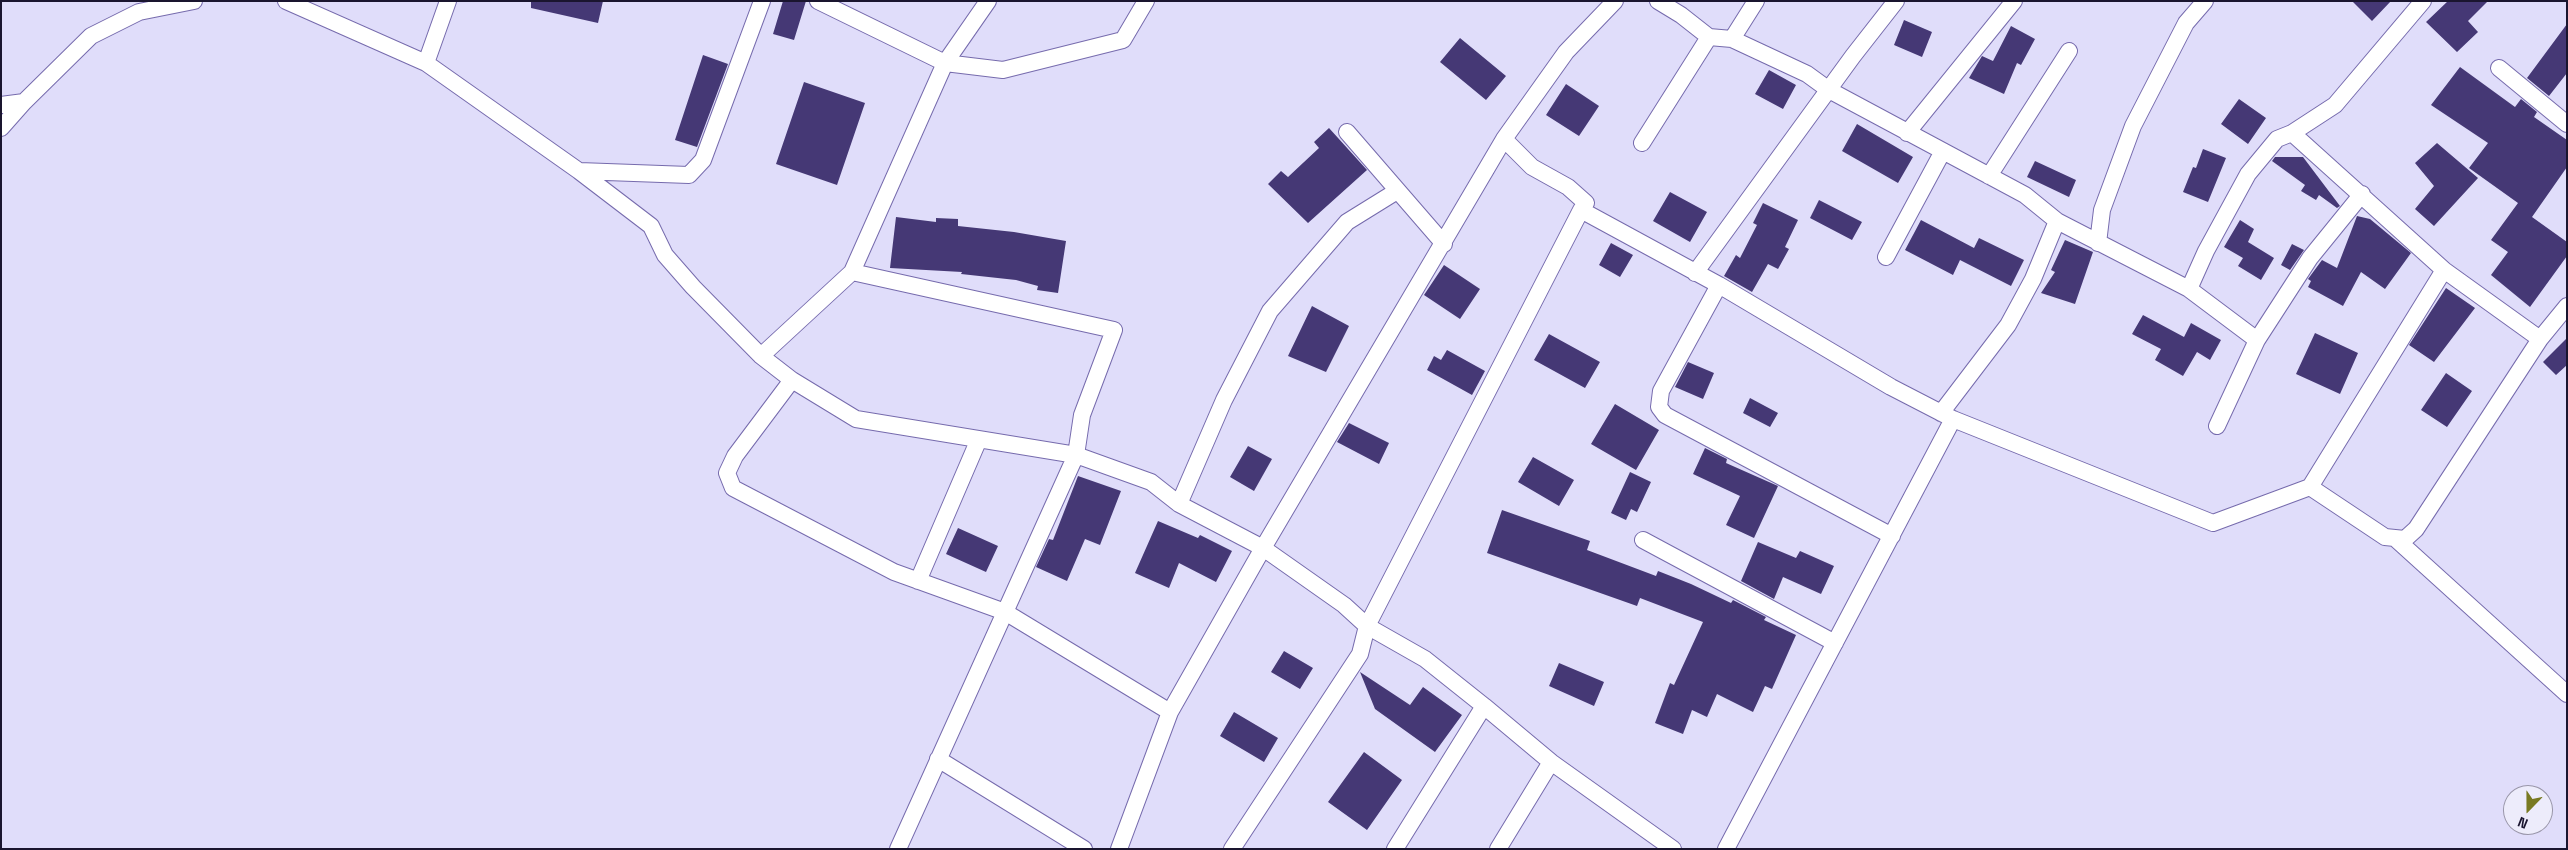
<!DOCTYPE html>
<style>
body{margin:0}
#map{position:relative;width:2568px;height:850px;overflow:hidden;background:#e0ddfa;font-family:"Space Grotesk",sans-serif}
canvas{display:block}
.frame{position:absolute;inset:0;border:2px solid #1a152f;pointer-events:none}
.north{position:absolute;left:2503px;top:785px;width:50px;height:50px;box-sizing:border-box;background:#edecfb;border:1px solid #9996a9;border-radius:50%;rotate:202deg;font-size:14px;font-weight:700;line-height:20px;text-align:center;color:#1a152f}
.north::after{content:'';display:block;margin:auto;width:18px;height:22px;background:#797a22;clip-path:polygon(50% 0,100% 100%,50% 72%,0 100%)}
</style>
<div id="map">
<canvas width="2568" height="850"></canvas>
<div class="frame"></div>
<div class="north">N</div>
</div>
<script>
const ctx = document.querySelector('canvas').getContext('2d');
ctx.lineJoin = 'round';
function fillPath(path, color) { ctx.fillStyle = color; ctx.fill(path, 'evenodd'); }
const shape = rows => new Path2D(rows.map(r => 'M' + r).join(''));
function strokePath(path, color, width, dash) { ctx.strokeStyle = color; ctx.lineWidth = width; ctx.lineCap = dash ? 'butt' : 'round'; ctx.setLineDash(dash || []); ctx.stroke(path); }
fillPath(shape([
 [531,1,603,1,598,23,531,8],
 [783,1,806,1,794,40,773,34],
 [2352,1,2391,1,2372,21],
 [2448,1,2488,1,2468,21,2478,32,2457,52,2426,22],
 [1904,20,1932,32,1922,57,1894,45],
 [2567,24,2567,73,2549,96,2527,78],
 [2011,26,2035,39,2021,65,2017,63,2004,94,1969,78,1982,56,1993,61],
 [1460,38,1506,76,1486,100,1440,62],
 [703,55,728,64,697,147,675,140],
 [2460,67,2515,107,2521,99,2537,112,2534,117,2567,140,2567,167,2532,217,2567,242,2567,256,2530,307,2491,275,2508,252,2491,240,2518,203,2469,168,2488,143,2431,105],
 [1769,70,1796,85,1783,109,1755,94],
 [804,82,865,103,837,185,776,164],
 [1566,84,1599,106,1579,136,1546,115],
 [2239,99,2266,118,2248,144,2221,124],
 [1857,124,1913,157,1898,183,1842,151],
 [1329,128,1367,170,1308,223,1268,184,1281,171,1288,177,1319,148,1314,142],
 [2437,143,2478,178,2434,226,2415,209,2434,186,2415,163],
 [2203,149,2226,158,2208,202,2183,192,2193,167,2196,168],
 [2275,157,2303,157,2340,206,2337,208,2319,195,2316,200,2301,191,2305,185,2272,161],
 [2035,161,2076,180,2069,197,2027,177],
 [1670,192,1707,212,1690,242,1653,221],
 [1819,200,1862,222,1852,240,1810,218],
 [1763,203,1798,220,1785,247,1789,249,1778,269,1768,264,1752,292,1724,276,1736,255,1740,258,1757,225,1753,223],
 [2357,216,2370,219,2411,253,2385,289,2361,272,2343,306,2308,287,2311,281,2308,279,2322,260,2337,268],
 [896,217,936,222,936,218,958,219,958,226,1014,232,1066,241,1058,293,1037,290,1038,286,1016,280,961,274,962,272,890,268],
 [1921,220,1974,248,1979,238,2024,260,2011,286,1960,260,1953,275,1905,250],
 [2240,220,2254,229,2248,242,2274,258,2261,280,2238,266,2243,258,2224,247],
 [2065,240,2093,252,2075,304,2041,293,2055,272,2051,270],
 [1611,243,1633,255,1620,277,1599,265],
 [2292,244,2304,250,2290,270,2281,265],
 [1444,265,1480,289,1460,319,1424,295],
 [2446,288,2475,308,2434,362,2409,345],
 [1312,306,1349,326,1326,372,1288,356],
 [2143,315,2184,337,2191,323,2221,340,2210,360,2197,352,2183,376,2155,360,2161,349,2132,334],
 [2315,333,2358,353,2340,394,2296,374],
 [1549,334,1600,362,1585,388,1534,360],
 [2567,338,2567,365,2556,375,2543,362],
 [1447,350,1485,371,1472,395,1427,370,1434,356,1441,360],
 [1688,362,1714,373,1703,399,1675,387],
 [2446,373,2472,391,2447,427,2421,410],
 [1750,398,1778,413,1770,427,1743,413],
 [1615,404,1659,430,1636,470,1591,444],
 [1349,423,1389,443,1379,464,1337,442],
 [1248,446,1272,459,1254,491,1230,477],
 [1705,448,1727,459,1726,463,1778,486,1754,538,1726,525,1740,496,1693,474],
 [1533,457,1574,480,1559,506,1518,482],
 [1630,472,1651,482,1637,512,1631,509,1626,520,1611,513],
 [1078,476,1121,491,1100,545,1085,539,1067,581,1036,567,1049,539,1053,540],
 [1502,510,1590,541,1587,550,1656,576,1658,571,1691,584,1731,603,1733,600,1766,617,1764,620,1796,635,1772,689,1765,686,1753,712,1717,694,1707,717,1692,710,1683,734,1655,723,1670,683,1674,685,1703,622,1640,598,1637,606,1487,553],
 [1158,521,1198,538,1200,535,1232,551,1216,582,1179,563,1169,588,1135,573],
 [958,528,998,546,986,572,946,554],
 [1758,542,1796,558,1800,551,1834,566,1821,594,1783,577,1774,599,1741,581],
 [1284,651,1313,668,1300,689,1271,672],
 [1559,663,1604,682,1594,706,1549,686],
 [1360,672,1410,705,1423,687,1462,715,1435,752,1375,709],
 [1234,712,1278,738,1264,762,1220,736],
 [1364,752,1402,780,1367,830,1328,802]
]), '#453875');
const street = shape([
 [286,1,426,63,448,1],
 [818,1,945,63,1003,70,1123,40,1146,1],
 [1658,1,1681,15,1709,37,1732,39,1807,74,1829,90,2025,195,2057,221,2033,279,2008,325,1941,413],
 [2423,1,2335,105,2292,133,2444,270,2540,339],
 [1732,39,1756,1],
 [426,63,579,171,651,226,665,255,693,287,761,356,792,380,856,419,1076,455,1151,482,1179,504,1263,548,1344,605,1367,626,1425,659,1484,706,1551,762,1673,849],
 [2499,68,2567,124],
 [1,105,24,102,91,36,139,12,194,1],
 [1,128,24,102],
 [1347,132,1444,244],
 [1907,133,2014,1],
 [1504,139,1532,167,1568,187,1586,203,1581,210,1719,285,1891,387,1953,419,2213,523,2310,487,2444,270],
 [1642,143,1709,37],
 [579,171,689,175,703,160,762,1],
 [1989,176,2069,51],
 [2057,221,2189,289,2257,340],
 [2098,243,2102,210,2133,126,2186,23,2205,1],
 [1886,257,1943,151],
 [852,272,1114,330,1082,415,1076,455,898,849],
 [1695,273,1853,56,1896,1],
 [1719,285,1661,391,1659,407,1665,415,1892,536],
 [2189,289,2206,251,2248,174,2277,139,2292,133],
 [761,356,852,272,945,63,988,1],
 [792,380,735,456,727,473,733,488,894,572,1005,612,1170,712],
 [2217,426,2257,340,2310,258,2362,194],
 [2310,487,2385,537,2405,539,2416,529,2540,339,2567,306],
 [1179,504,1224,400,1270,311,1347,222,1397,191],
 [1643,540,1835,643],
 [2397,540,2567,694],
 [918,581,979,439],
 [938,759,1084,849],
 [1119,849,1170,712,1263,548,1504,139,1566,52,1615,1],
 [1232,849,1360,654,1367,626,1581,210],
 [1395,849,1484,706],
 [1498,849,1551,762],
 [1726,849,1953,419]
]);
strokePath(street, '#766bad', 18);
strokePath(street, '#fff', 16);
</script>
